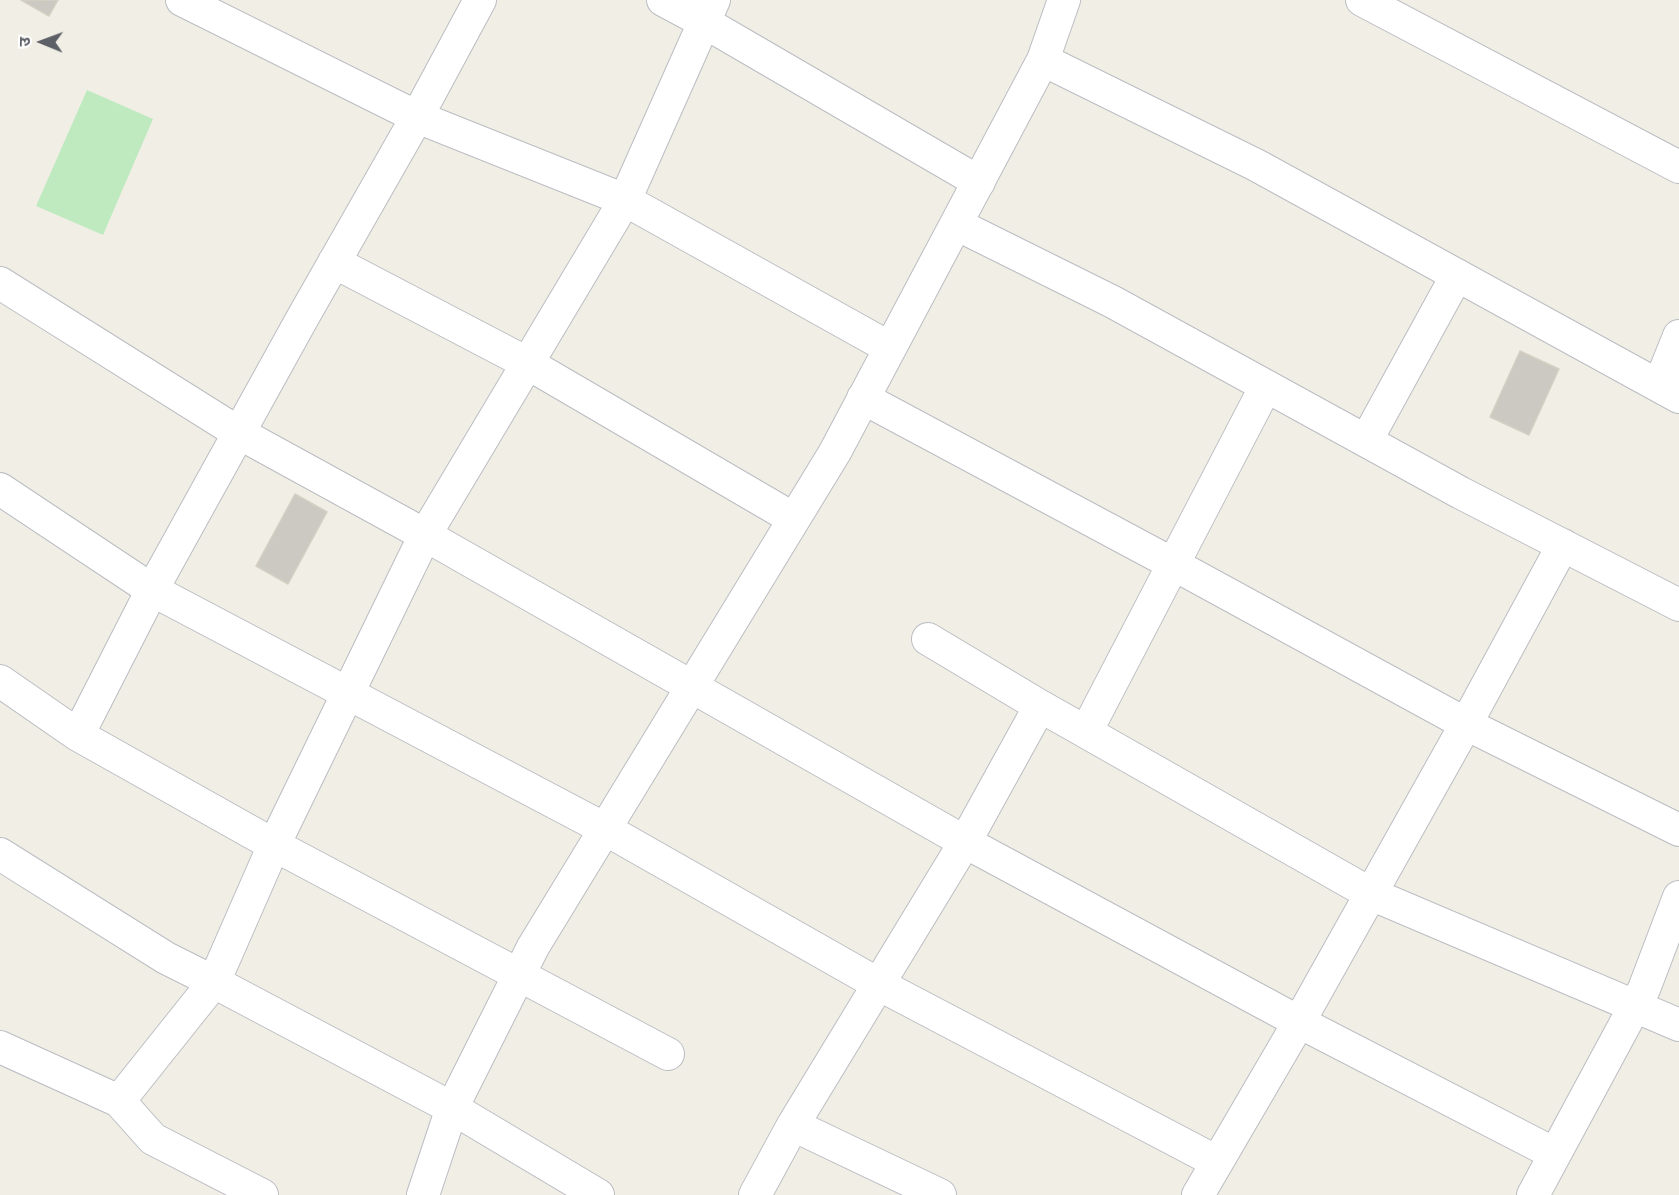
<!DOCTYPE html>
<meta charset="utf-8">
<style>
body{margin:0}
#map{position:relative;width:1679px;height:1195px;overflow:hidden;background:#f1eee5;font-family:"Golos Text","Noto Sans Devanagari",sans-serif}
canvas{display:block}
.north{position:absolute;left:12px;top:12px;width:60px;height:60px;-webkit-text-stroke:4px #fff;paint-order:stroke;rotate:271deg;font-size:16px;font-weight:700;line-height:24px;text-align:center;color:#5d6167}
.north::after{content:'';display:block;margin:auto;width:21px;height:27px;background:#5d6167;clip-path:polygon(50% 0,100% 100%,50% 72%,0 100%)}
</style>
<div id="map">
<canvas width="1679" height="1195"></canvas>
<div class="north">उ</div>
</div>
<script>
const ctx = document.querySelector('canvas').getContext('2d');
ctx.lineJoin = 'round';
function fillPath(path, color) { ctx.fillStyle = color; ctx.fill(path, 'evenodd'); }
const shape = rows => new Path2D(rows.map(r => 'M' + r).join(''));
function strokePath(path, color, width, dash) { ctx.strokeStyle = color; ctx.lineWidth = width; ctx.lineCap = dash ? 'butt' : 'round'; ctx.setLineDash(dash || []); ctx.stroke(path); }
fillPath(shape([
 [87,90,153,119,103,235,36,206]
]), '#bfeac0');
const building = shape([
 [21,0,58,0,49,16,21,0],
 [1520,351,1559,369,1529,435,1490,417,1520,351],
 [295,494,327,512,288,584,256,566,295,494]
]);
fillPath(building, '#ccc8c2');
strokePath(building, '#d6d0c3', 1.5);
const street = shape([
 [182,0,417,117,625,200,890,348],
 [480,0,417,117,303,317,152,590,78,735,274,845,668,1054],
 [663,0,704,22,979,182],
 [714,0,625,200,425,535,965,842,793,1125,940,1195],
 [1064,0,1043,60,1256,165,1679,397],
 [1362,0,1679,167],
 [956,224,1113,302,1461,493,1679,605],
 [334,262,527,363,794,519],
 [0,283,239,433,425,535,274,845,214,982,452,1108,423,1195],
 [1266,386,1086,732,1040,706,965,842,1299,1022,1555,1154],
 [1659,386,1679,336],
 [863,398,1173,564,1466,724,1679,830],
 [1366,441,1457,275],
 [0,489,152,590,605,829,878,984,1217,1162],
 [928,639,1040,706],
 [0,681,78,735],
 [1086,732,1371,894,1679,1025],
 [0,854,166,958,214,982,119,1101],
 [0,1047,119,1101,153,1139,262,1195],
 [598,1195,452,1108,533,947,835,452,1043,60],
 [755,1195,793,1125],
 [1198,1195,1299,1022,1466,724,1563,545],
 [1533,1195,1644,989,1679,897]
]);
strokePath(street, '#babdc2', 34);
strokePath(street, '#fff', 32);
</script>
